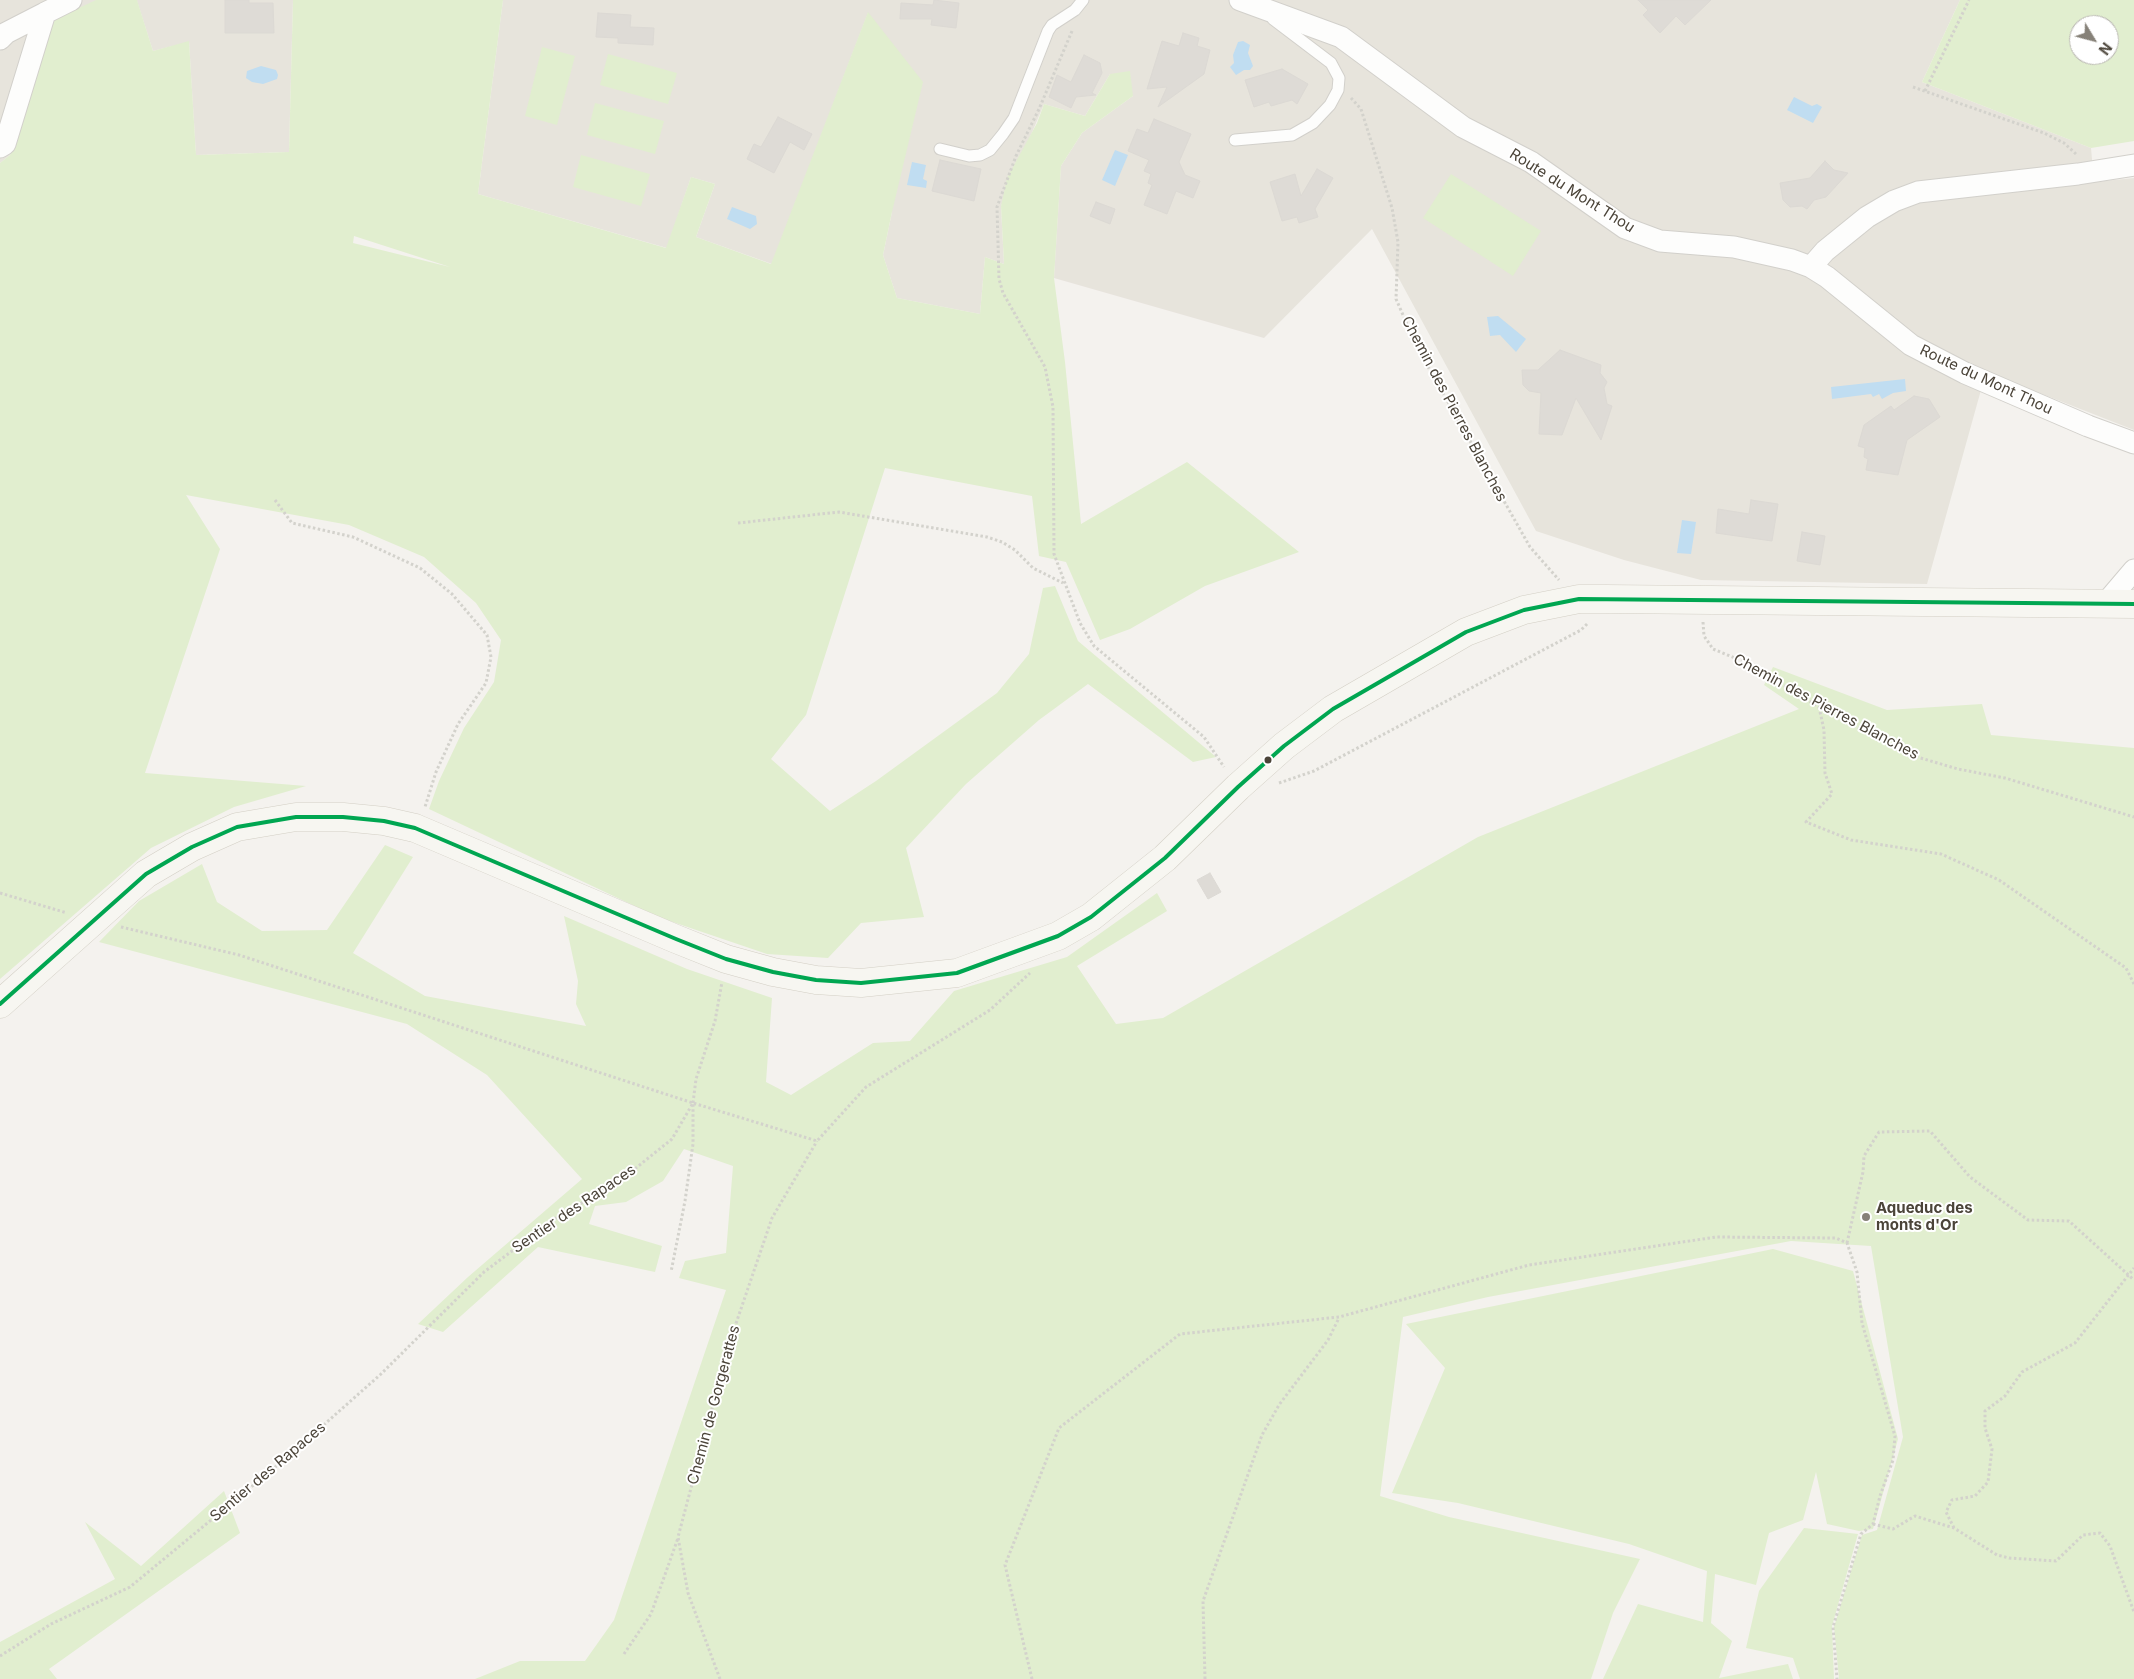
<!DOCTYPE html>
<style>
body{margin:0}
#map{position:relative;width:2134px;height:1679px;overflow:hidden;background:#f4f2ee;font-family:Inter,sans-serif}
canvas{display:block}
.north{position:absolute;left:2069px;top:15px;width:50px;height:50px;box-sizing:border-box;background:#fff;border:1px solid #b7b4b0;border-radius:50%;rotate:127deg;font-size:14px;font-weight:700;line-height:20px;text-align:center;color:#4b4439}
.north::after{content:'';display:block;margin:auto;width:18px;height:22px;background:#868178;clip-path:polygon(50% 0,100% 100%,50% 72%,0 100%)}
</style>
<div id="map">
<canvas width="2134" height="1679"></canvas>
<div class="north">N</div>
</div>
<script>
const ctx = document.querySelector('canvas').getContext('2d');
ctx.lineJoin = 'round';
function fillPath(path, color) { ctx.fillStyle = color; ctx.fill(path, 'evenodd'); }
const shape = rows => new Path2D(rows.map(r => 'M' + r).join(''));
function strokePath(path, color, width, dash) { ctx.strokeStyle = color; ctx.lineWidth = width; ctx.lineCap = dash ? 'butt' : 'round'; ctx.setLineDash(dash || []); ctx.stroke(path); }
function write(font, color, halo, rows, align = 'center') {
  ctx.font = font + ' Inter,sans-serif'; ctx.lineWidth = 4; ctx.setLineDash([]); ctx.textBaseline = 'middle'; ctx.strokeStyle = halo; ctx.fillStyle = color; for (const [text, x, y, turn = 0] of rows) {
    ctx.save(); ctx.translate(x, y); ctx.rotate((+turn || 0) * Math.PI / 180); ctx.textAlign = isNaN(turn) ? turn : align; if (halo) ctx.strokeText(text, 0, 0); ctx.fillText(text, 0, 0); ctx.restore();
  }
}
fillPath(shape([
 [0,0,293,0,289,152,196,155,189,42,153,51,137,1,10,155,0,163],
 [503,0,1960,0,1922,82,2091,148,2094,182,2134,178,2134,430,1986,372,1927,584,1701,580,1624,560,1536,531,1372,229,1264,338,1054,278,1061,166,1082,133,1133,96,1110,74,1085,116,1044,104,1001,206,1004,264,985,257,980,314,897,298,883,255,892,212,868,13,772,264,696,237,715,184,691,177,667,248,478,194]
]), '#e7e4dc');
fillPath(shape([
 [96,0,137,0,153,51,189,41,196,155,289,152,293,0,503,0,478,194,666,248,691,177,715,184,696,237,771,264,868,12,923,82,892,212,883,255,897,298,980,314,985,257,1004,264,1001,206,1007,178,1037,123,1044,104,1085,116,1110,74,1130,71,1133,96,1082,133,1061,166,1054,278,1065,362,1081,524,1187,462,1299,552,1205,586,1130,629,1100,640,1066,562,1039,556,1032,496,885,468,806,715,771,759,830,811,876,781,997,693,1029,654,1043,588,1055,586,1078,641,1216,757,1193,762,1088,684,1039,720,966,784,906,848,924,917,861,923,828,958,767,954,658,917,429,809,439,781,464,728,494,682,501,640,476,603,424,557,349,525,186,495,220,549,145,773,306,786,234,807,151,848,0,979,0,163,10,155,51,21],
 [354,236,450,267,353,243],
 [1960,0,2134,0,2134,141,2091,148,1922,82],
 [2079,25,2109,25,2109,55,2079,55],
 [542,47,575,56,557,125,525,116],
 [608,54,677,73,668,104,600,85],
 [595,103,664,121,655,154,587,135],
 [581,155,650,174,641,206,573,187],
 [1451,174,1541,231,1513,276,1423,218],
 [1773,667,1887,710,1982,704,1991,735,2134,748,2134,1679,1839,1679,1834,1627,1862,1535,1877,1530,1903,1437,1871,1246,1791,1241,1488,1297,1403,1317,1380,1496,1449,1517,1640,1559,1613,1613,1591,1679,475,1679,520,1661,585,1661,614,1620,726,1290,679,1278,685,1261,726,1253,733,1166,684,1149,663,1181,626,1202,595,1206,589,1224,662,1246,655,1272,538,1247,443,1332,418,1324,468,1277,582,1179,487,1075,407,1024,99,942,139,901,202,864,217,902,262,931,327,930,385,845,413,857,353,953,425,996,586,1026,576,1004,578,981,564,916,687,969,772,998,766,1082,791,1095,873,1043,910,1041,954,991,1067,957,1157,893,1167,911,1077,966,1116,1024,1163,1018,1478,837,1799,709,1764,685],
 [1773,1249,1853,1271,1898,1439,1873,1529,1859,1531,1827,1524,1816,1472,1803,1520,1769,1533,1756,1585,1715,1574,1711,1623,1732,1641,1719,1678,1788,1664,1793,1679,1603,1679,1638,1604,1703,1622,1707,1571,1629,1544,1458,1503,1392,1493,1445,1368,1406,1324],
 [224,1491,240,1533,49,1669,57,1679,0,1679,0,1642,115,1579,85,1522,141,1566],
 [1804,1528,1858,1534,1832,1626,1834,1679,1800,1679,1793,1658,1746,1648,1759,1591]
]), '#e1eecf');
fillPath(shape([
 [1243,41,1250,45,1248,53,1253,66,1250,70,1244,70,1236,75,1230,67,1234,63,1233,55,1238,42],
 [261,66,276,70,278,75,277,79,263,84,252,82,246,78,247,71],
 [1794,97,1812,106,1817,104,1822,107,1813,123,1787,110],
 [1115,150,1128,155,1115,186,1102,180],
 [912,162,926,165,923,179,927,181,926,188,907,185],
 [732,207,756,216,757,224,750,229,727,219],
 [1498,316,1526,339,1516,352,1500,335,1490,336,1487,317],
 [1905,379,1906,391,1893,393,1882,399,1879,394,1873,397,1871,394,1832,399,1831,387],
 [1682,520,1696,522,1691,554,1677,553]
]), '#c0ddf1');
const building = shape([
 [225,0,249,0,249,3,273,3,274,33,225,33,225,0],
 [934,0,959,3,956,28,931,25,932,19,900,19,901,3,933,5,934,0],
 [1638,0,1711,0,1685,25,1676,16,1660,33,1643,15,1648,10,1638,0],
 [598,13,631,15,630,27,654,28,653,45,618,43,618,38,596,37,598,13],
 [1183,33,1199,38,1197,46,1210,50,1204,74,1158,107,1167,87,1147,89,1162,41,1179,46,1183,33],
 [1084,55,1100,63,1102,73,1092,93,1096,95,1076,97,1071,108,1049,97,1057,75,1071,82,1084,55],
 [1282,69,1308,84,1297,104,1292,100,1271,106,1269,102,1254,107,1245,80,1282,69],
 [778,117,812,134,804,150,790,142,774,173,747,159,754,144,761,147,778,117],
 [1154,119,1191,134,1179,162,1185,175,1200,181,1193,198,1176,191,1167,214,1144,205,1152,185,1148,183,1151,174,1144,171,1149,160,1128,151,1137,129,1148,133,1154,119],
 [940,160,981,169,974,201,932,191,940,160],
 [1825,161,1834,170,1848,173,1826,197,1814,200,1807,209,1802,206,1790,207,1783,200,1780,183,1810,178,1825,161],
 [1317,169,1333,178,1315,209,1318,217,1299,223,1297,217,1282,221,1270,182,1295,174,1301,196,1317,169],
 [1096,202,1115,209,1110,224,1090,216,1096,202],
 [1560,350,1601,365,1600,373,1607,382,1604,388,1607,404,1612,406,1601,440,1576,398,1562,435,1539,434,1541,393,1529,391,1523,385,1522,370,1538,370,1560,350],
 [1914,396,1929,399,1940,417,1907,440,1898,475,1866,470,1868,459,1864,457,1865,448,1858,446,1864,425,1891,406,1894,410,1914,396],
 [1751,500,1778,504,1772,541,1716,533,1718,509,1749,514,1751,500],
 [1802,532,1825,536,1820,565,1797,561,1802,532],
 [1210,873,1221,892,1208,899,1197,880,1210,873]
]);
fillPath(building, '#dedbd6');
strokePath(building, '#dcd9d4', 1);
const lane = shape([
 [1235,140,1292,135,1313,123,1330,105,1338,90,1339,78,1331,63,1273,19],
 [940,149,969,156,980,155,990,150,1003,134,1014,118,1048,31,1052,25,1075,10,1083,0]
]);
const street = shape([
 [1240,0,1341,37,1463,127,1531,162,1625,228,1660,241,1734,247,1792,260,1811,267,1827,277,1911,345,1965,373,2088,426,2134,443],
 [0,39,6,33,45,13],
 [0,147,5,144,45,13,71,0],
 [1811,267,1825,251,1867,217,1894,201,1918,192,2078,174,2134,165],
 [2105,604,2134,570]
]);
const secondary = shape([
 [0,1004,146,874,192,847,237,827,296,817,343,817,384,821,415,828,676,939,726,959,773,972,816,980,861,983,957,973,1058,936,1091,917,1165,858,1238,787,1284,746,1333,709,1466,632,1524,610,1579,599,1605,599,2134,604]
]);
strokePath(lane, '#d2d0cb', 13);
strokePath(street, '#d2d0cb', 23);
strokePath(secondary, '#d3cfc5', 29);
strokePath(shape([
 [1072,31,1039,109,1016,156,997,207,999,279,1003,293,1045,367,1053,407,1054,554,1080,623,1094,646,1204,737,1224,767],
 [1913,87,2044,133,2064,143,2076,154],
 [1925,91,1969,0],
 [1351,98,1361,109,1392,208,1398,242,1396,299,1418,349,1530,547,1559,580],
 [275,500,292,523,353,537,420,568,452,594,487,635,491,657,486,683,458,724,436,772,425,807],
 [738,523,839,512,987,537,1002,542,1015,550,1033,568,1063,583],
 [1703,622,1704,636,1713,649,1747,663,1819,707,1907,754,1958,769,2005,778,2134,817],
 [1819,707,1824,730,1825,773,1832,794,1806,822,1851,840,1941,854,1999,880,2126,968,2134,984],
 [1279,783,1314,771,1581,630,1588,623],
 [0,893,67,913],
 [121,927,239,955,693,1103,693,1144,685,1201,671,1272],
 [693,1103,696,1079,715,1021,722,982],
 [1847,1243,1863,1172,1864,1156,1879,1132,1930,1131,1970,1177,2028,1220,2069,1221,2134,1280],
 [1873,1524,1893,1529,1915,1516,1954,1528,1997,1555,2009,1558,2056,1561,2083,1535,2100,1533,2110,1546,2134,1612],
 [1954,1528,1946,1512,1952,1500,1975,1496,1988,1482,1992,1449,1985,1428,1985,1411,2005,1396,2022,1372,2075,1343,2134,1268],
 [624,1654,651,1614,678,1538],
 [0,1656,51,1624,130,1587,291,1454,381,1374,484,1272,556,1218,621,1180,672,1139,693,1103,817,1141,866,1087,990,1010,1030,973],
 [720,1679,688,1593,678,1537,730,1341,772,1218,817,1141],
 [1032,1679,1005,1565,1059,1428,1180,1334,1339,1317,1529,1265,1716,1237,1836,1238,1847,1243,1857,1272,1862,1323,1895,1436,1893,1460,1880,1496,1873,1524,1861,1534,1833,1627,1837,1679],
 [1205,1679,1203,1601,1262,1435,1279,1405,1328,1340,1339,1318]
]), '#d3d2cc', 3, [2.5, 2.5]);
strokePath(lane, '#fdfdfc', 11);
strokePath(street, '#fdfdfc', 21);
strokePath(secondary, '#f7f6f1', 28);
strokePath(shape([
 [0,1004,146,874,192,847,237,827,296,817,343,817,384,821,415,828,676,939,726,959,773,972,816,980,861,983,957,973,1058,936,1091,917,1165,858,1238,787,1284,746,1333,709,1466,632,1524,610,1579,599,2134,604]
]), '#00a651', 4);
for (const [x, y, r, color] of [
 [1268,760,4.5,"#4b4439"],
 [1866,1217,5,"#868178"]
]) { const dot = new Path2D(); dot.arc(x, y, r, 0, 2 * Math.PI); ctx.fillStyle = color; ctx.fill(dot); strokePath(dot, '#fff', 2); }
write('15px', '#4b4439', '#fff', [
 ["Route du Mont Thou",1572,191,32],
 ["Route du Mont Thou",1986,380,25],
 ["Chemin des Pierres Blanches",1454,409,62],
 ["Chemin des Pierres Blanches",1826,707,28],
 ["Sentier des Rapaces",574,1209,-34],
 ["Chemin de Gorgerattes",714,1405,-75],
 ["Sentier des Rapaces",268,1472,-40]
]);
write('bold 15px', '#4b4439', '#fff', [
 ["Aqueduc des",1876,1208],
 ["monts d'Or",1876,1225]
], 'left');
</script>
